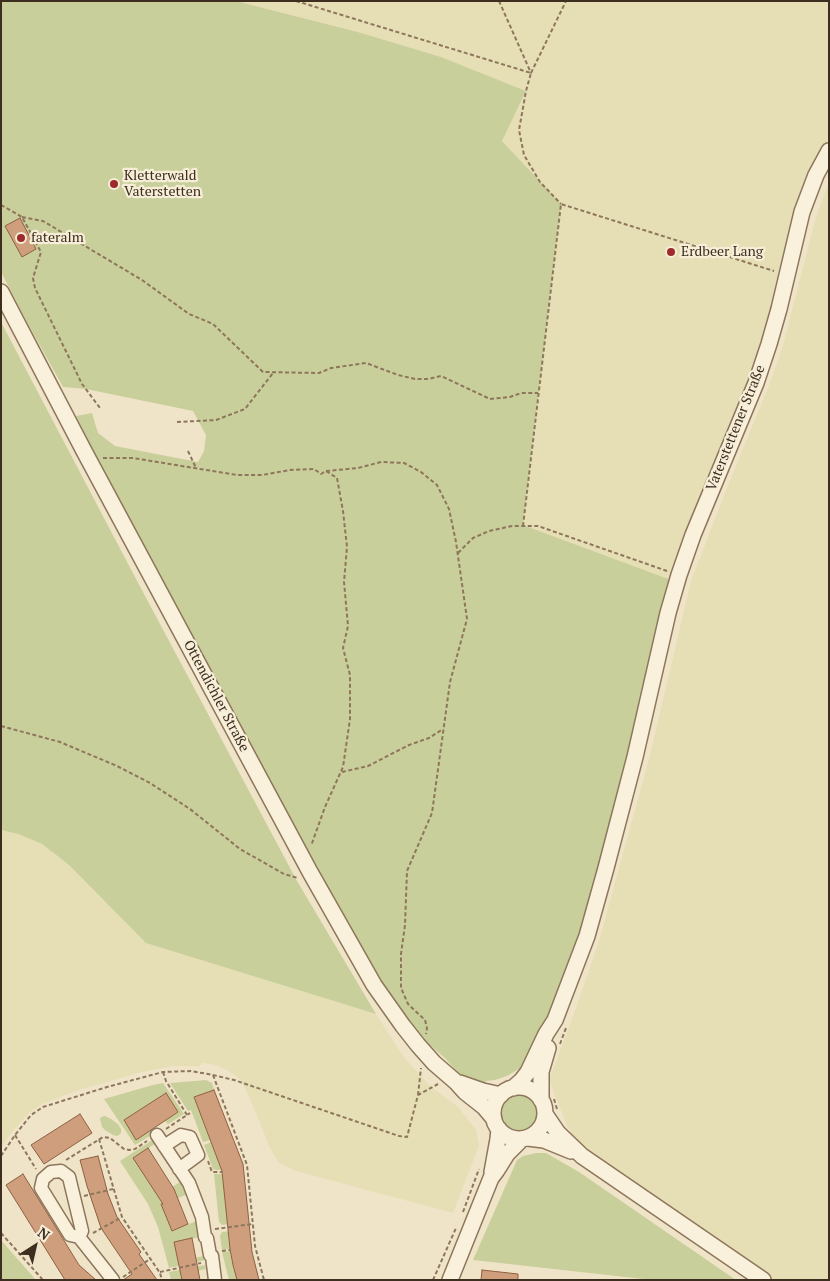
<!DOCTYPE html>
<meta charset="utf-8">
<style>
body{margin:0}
#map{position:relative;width:830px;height:1281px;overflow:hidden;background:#f0e4c8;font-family:"PT Serif",serif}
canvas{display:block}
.frame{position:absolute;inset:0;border:2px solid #3d2e20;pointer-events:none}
.north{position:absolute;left:10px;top:1221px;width:50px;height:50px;-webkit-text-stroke:4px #f7eed8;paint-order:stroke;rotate:35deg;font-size:14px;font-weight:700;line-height:20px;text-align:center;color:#3d2e20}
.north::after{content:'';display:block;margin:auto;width:18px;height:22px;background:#3d2e20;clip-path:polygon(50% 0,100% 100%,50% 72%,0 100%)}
</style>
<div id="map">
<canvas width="830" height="1281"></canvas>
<div class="frame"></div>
<div class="north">N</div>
</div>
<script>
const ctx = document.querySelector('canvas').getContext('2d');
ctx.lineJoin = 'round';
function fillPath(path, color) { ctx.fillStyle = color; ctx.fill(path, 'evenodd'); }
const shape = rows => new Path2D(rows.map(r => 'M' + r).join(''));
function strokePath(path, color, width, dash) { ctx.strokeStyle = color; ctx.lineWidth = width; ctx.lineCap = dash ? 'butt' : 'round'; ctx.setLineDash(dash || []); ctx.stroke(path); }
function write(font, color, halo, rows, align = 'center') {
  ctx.font = font + ' "PT Serif",serif'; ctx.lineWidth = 4.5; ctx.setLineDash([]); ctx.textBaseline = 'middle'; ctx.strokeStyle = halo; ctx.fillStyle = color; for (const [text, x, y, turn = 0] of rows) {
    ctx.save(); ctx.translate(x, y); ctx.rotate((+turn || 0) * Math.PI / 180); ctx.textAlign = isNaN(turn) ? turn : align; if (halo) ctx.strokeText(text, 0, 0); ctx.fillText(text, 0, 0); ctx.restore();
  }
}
fillPath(shape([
 [237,1,829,1,829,137,811,172,773,308,750,381,671,580,523,525,561,204,502,141,526,91,441,57,359,32],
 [829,182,829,1280,774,1280,581,1148,572,1136,566,1123,549,1080,575,1011,599,941,649,759,691,581,728,485,768,388,782,349,816,217],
 [1,830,18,834,42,844,69,865,146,943,376,1014,403,1056,430,1086,458,1107,476,1130,479,1146,453,1213,296,1171,279,1163,270,1148,254,1108,241,1080,229,1071,215,1065,203,1063,199,1066,173,1066,138,1073,79,1090,42,1104,30,1112,8,1137,1,1148]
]), '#e6deb5');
fillPath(shape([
 [1,1,236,1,358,32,441,57,526,91,502,141,561,204,523,525,671,580,630,756,580,937,526,1067,522,1067,507,1076,495,1080,486,1081,483,1086,468,1081,459,1074,445,1058,419,1036,413,1026,383,985,347,925,317,870,91,446,76,416,92,413,98,433,115,446,198,462,204,451,206,435,193,411,86,389,63,387,28,324,1,272],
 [1,322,135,577,297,881,376,1014,146,943,69,865,42,844,18,834,1,830],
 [206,1080,212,1083,214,1090,194,1097,210,1140,203,1142,191,1110,188,1111,170,1083],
 [163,1083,184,1114,168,1124,165,1121,178,1112,166,1093,124,1120,136,1139,155,1127,158,1131,135,1145,104,1099,153,1085],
 '500 1114a19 19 0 1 1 38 0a19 19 0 1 1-38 0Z',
 [105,1116,111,1119,118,1124,121,1129,121,1133,119,1135,117,1136,113,1135,105,1130,102,1127,100,1119,101,1117],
 [154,1139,156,1143,134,1158,158,1196,180,1182,186,1195,162,1204,172,1231,196,1221,200,1237,175,1242,179,1261,204,1256,205,1260,169,1268,158,1227,148,1204,120,1161],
 [211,1142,222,1170,216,1170,213,1169,204,1145],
 [536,1153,546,1153,579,1172,736,1280,652,1280,473,1260,517,1160,523,1156],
 [214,1174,222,1174,230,1224,222,1225,219,1222],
 [231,1231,239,1234,228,1235,230,1249,222,1250,220,1236,222,1232],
 [1,1240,36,1280,1,1280],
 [230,1251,233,1266,237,1280,229,1280,222,1252],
 [205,1265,206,1269,181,1275,182,1280,171,1280,169,1272]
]), '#c9cf9b');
const building = shape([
 [20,218,36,249,22,257,5,226,20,218],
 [214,1090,243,1164,252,1252,259,1280,237,1280,233,1265,230,1249,222,1171,194,1097,214,1090],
 [166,1093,178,1112,136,1140,124,1120,166,1093],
 [80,1114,92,1133,44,1164,31,1145,80,1114],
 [148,1148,174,1189,188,1224,172,1231,161,1204,163,1204,133,1158,148,1148],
 [98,1156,108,1194,117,1217,141,1252,139,1254,157,1280,123,1280,132,1274,101,1228,87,1186,80,1160,98,1156],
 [23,1174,79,1265,96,1280,65,1280,6,1185,23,1174],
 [192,1238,200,1280,182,1280,174,1242,192,1238],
 [482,1270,518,1274,518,1280,481,1280,482,1270]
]);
fillPath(building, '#cf9f7d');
strokePath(building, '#8d5f41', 1);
const minor = shape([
 [157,1135,189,1183,202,1217,205,1237,207,1238,210,1255,212,1256,215,1280],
 [164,1146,181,1135,190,1137,198,1155,179,1169],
 [79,1237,70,1235,41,1188,43,1179,51,1172,61,1171,69,1177,82,1231,79,1237,113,1280]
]);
const tertiary = shape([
 [1,292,84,451,310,872,374,985,403,1026,418,1045,434,1063,456,1082,465,1092,484,1107,494,1119],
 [460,1083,483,1091,501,1095],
 '493 1113a26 26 0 1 1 52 0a26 26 0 1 1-52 0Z',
 [513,1088,521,1081,528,1072,546,1034,555,1020,587,936,606,868,635,757,668,613,679,575,693,535,756,383,769,344,779,309,802,212,816,175,829,151],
 [541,1100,541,1072,548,1048],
 [545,1114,558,1133,582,1156,763,1280],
 [528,1138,544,1140,571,1151],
 [492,1172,498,1139,499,1129],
 [450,1280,491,1178,497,1170,507,1154,522,1139]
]);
strokePath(minor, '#8d765c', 15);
strokePath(tertiary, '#8d765c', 18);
strokePath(shape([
 [296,1,531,73,526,91,519,130,524,155,540,182,561,204],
 [499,1,531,73],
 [531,73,566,1],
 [1,205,22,217,41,252,33,278,35,288,82,384,100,408],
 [22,217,43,221,142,280,189,314,213,324,263,372,319,373,331,368,366,363,398,375,415,379,428,379,441,376,490,399,510,397,521,393,538,393],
 [177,422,216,420,245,409,273,373],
 [188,451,196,468],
 [103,458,133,458,237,475,262,475,290,470,314,469,321,474,326,471,337,478,343,511,347,547,344,582,348,626,343,648,350,675,350,719,343,767,325,807,311,846],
 [326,471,358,468,381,462,404,463,421,472,437,485,449,509,456,542,467,619,450,682,432,813,407,871,405,925,401,954,401,988,408,1004,425,1020,427,1028,426,1034],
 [523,526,561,204,774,271],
 [458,553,473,538,489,531,512,526,538,526,667,571],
 [1,726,60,742,117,766,150,783,190,809,240,849,284,874,298,878],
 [342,772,368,766,409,745,429,738,443,729],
 [560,1044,566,1028],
 [163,1072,166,1081,187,1115],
 [213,1075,247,1165,255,1246,264,1280],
 [418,1095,421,1068],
 [554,1099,557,1109],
 [166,1129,190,1113],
 [15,1135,36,1169],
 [99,1139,122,1217,160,1273,162,1280],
 [1,1156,15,1135,31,1115,43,1107,107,1087,163,1072,191,1071,213,1075,234,1080,399,1136,407,1137,418,1095,438,1084],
 [66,1160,103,1137,110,1138,124,1149,129,1150,135,1149,147,1141],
 [208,1161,212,1172,222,1172],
 [84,1196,113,1189],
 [463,1212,479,1169],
 [215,1229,253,1224],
 [1,1233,43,1280],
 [93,1233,122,1217],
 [222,1251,230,1250],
 [160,1272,201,1263],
 [123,1277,150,1259],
 [433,1280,456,1228]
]), '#8d765c', 2, [4, 2.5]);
strokePath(minor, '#faf1dc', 12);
strokePath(tertiary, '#faf1dc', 15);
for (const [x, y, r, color] of [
 [114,184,5,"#9e2a2b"],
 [21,238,5,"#9e2a2b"],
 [671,252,5,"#9e2a2b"]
]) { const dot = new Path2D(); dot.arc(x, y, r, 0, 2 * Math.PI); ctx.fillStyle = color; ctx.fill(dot); strokePath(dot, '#f7eed8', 2); }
write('14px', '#3d2e20', '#f7eed8', [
 ["Kletterwald",124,176],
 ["Vaterstetten",124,192],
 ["fateralm",31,238],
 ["Erdbeer Lang",681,252]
], 'left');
write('14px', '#3d2e20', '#f7eed8', [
 ["Vaterstettener Straße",736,428,-68],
 ["Ottendichler Straße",216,696,62]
]);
</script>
